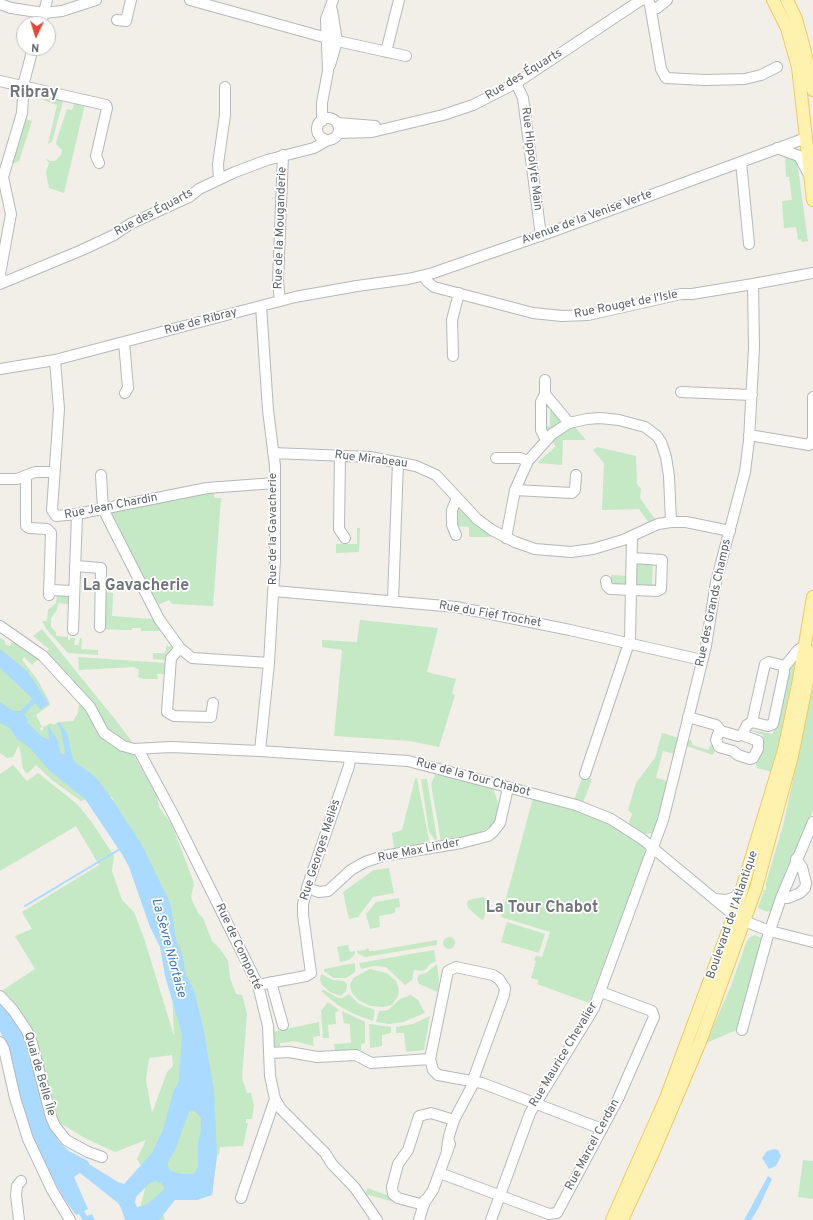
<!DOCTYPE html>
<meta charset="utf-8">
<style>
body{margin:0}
#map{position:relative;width:813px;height:1220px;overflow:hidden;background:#f1efe8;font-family:Overpass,sans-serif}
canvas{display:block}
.north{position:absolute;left:16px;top:16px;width:40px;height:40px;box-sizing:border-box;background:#fff;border:1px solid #bfc1c3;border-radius:50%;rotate:184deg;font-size:11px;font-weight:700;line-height:16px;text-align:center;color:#5f6368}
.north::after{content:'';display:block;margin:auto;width:14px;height:18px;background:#ea4335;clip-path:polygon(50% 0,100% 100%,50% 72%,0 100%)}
</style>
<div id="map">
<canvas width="813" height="1220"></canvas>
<div class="north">N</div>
</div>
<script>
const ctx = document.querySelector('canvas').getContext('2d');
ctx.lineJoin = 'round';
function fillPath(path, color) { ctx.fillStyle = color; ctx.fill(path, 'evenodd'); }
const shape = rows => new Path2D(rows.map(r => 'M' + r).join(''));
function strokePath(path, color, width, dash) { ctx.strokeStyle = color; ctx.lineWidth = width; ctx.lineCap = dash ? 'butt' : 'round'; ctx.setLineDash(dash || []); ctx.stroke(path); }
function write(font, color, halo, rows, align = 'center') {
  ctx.font = font + ' Overpass,sans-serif'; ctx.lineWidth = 3.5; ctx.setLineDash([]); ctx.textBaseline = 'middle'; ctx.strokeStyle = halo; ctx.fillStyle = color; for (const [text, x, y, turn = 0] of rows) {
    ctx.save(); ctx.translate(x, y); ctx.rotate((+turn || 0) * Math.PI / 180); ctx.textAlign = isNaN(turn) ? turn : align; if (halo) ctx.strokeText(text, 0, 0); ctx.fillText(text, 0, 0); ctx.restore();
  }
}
fillPath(shape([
 [42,95,63,101,52,142,48,144,57,105,41,99],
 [74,104,85,104,64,193,49,188,46,172,49,163,45,158,50,161,55,161,61,155,62,150,56,144,57,139,67,109,72,110],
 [26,119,32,121,19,161,12,164],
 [785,157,792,157,797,161,808,241,802,242,801,239,798,240,796,227,784,228,782,201,792,200,789,177,786,177],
 [546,401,563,420,562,424,549,432,546,432,544,427,550,426,550,408,544,408],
 [574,426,586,440,563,440,562,465,537,463,556,446,550,440],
 [597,447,636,456,637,484,641,489,640,498,657,522,650,524,639,509,602,510,604,463,593,450],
 [214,490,214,498,221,498,213,606,172,604,169,600,158,605,111,512],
 [457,508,460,508,495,537,469,537,469,527,458,526,455,523],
 [357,528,360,528,359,552,336,553,336,544,357,544],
 [637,563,653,564,652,584,660,585,659,586,637,586],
 [611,575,629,576,627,586,611,585],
 [103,592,113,593,112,616,153,619,160,631,141,631,141,628,132,628,132,630,124,630,101,629],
 [57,594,70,595,69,610,68,604,58,603,57,610,51,618,51,627,56,632,56,636,67,637,68,633,68,640,70,640,70,638,75,638,74,645,79,645,80,638,82,638,81,649,98,650,98,655,68,653,47,630,42,621,47,621,48,610,56,603],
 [360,620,438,628,427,672,456,679,452,693,455,695,439,747,410,741,334,736,342,650,322,647,322,640,357,642],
 [42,629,118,723,133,743,132,746,112,736,46,653,49,649,33,636],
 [0,638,4,640,6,645,10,646,11,643,16,642,39,658,32,665,24,657,22,660,37,679,48,699,50,705,36,715,42,727,40,728,41,731,43,730,43,727,51,723,53,725,59,722,73,721,78,713,79,705,82,702,96,727,132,752,157,796,159,807,172,825,194,883,191,898,198,913,203,918,212,941,220,949,228,961,230,978,236,994,242,995,247,1014,242,1078,247,1093,251,1093,254,1106,252,1119,246,1119,246,1123,248,1123,243,1146,220,1147,219,1154,217,1156,212,1195,196,1199,175,1200,163,1214,165,1220,140,1220,139,1212,148,1177,137,1159,146,1140,115,1152,83,1137,55,1120,0,992,35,969,15,936,32,929,22,912,99,865,76,826,0,871,0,774,13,765,27,781,38,773,77,804,91,821,114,856,112,871,122,900,134,912,144,938,174,1036,171,964,112,797,92,797,81,801,52,780,36,765,28,773,25,772,23,768,19,745,13,757,7,758,0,753],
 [172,1055,173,1066,167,1072,152,1113,146,1080,149,1058],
 [167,645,169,647,172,645,172,647,166,654,166,660,153,659,153,653,165,653],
 [797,655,795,675,773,772,757,768,755,759,763,735,748,730,752,730,773,734,786,671],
 [78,657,166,663,165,674,157,674,158,679,144,679,138,677,139,670,134,667,79,670],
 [813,685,813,811,787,868,773,912,765,911,758,908,764,890,766,890,766,883,784,822],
 [662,733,679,738,674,754,663,751,656,778,668,781,653,833,645,834,628,825,632,814,628,810,636,783,655,758],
 [687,740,691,740,693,745,708,750,711,744,715,750,713,755,687,746],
 [436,773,493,788,499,806,497,819,493,825,473,837,441,842,431,784],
 [583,776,592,779,583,803,574,800],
 [417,778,429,840,427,843,394,849,392,833,402,830,415,779],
 [421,779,427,779,437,839,435,840,429,832],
 [533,798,572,808,600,818,640,840,645,849,644,857,589,1003,537,984,539,980,531,978,536,961,534,960,536,956,542,957,550,932,501,917],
 [389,868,394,893,373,897,358,917,349,919,343,892,374,870],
 [483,897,487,899,488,904,484,918,482,920,468,908,467,903,469,900],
 [399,898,400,907,395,908,395,913,379,916,380,927,370,929,366,914,376,902],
 [507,922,545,934,539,953,501,942],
 [755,935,763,939,739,1029,706,1043,731,986,746,943,749,938],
 '443 943a6 6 0 1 1 12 0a6 6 0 1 1-12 0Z',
 [437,940,437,945,365,957,357,953,357,951,365,950,368,948,369,951,374,951],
 [348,945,350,952,355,951,355,954,349,960,340,962,337,947],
 [434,950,436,961,430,964,426,969,422,971,414,970,412,980,405,985,386,967,374,966,361,969,359,963],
 [355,963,355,972,346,978,334,978,324,971,324,969],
 [437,964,439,979,438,992,419,984,417,979,419,975,426,973],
 [370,969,387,973,396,981,399,990,398,996,392,1005,384,1007,370,1006,358,1000,352,993,350,985,353,978],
 [321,974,333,980,344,981,347,984,346,991,341,996,330,992,322,985,320,980],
 [324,990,338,998,342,998,349,994,359,1004,375,1010,373,1021,354,1014,339,1006,321,991],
 [411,995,418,1000,425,1013,403,1022,389,1024,376,1022,379,1011,388,1010,400,999],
 [328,1002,339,1010,335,1013,336,1024,328,1025,329,1038,323,1038,321,1011],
 [342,1011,365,1022,365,1043,361,1044,361,1050,335,1050,334,1044,351,1043,350,1024,344,1023],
 [430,1016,424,1050,406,1052,404,1033,396,1033,396,1027,413,1024],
 [319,1022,320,1036,313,1037,314,1046,294,1041,280,1043,280,1046,272,1047,272,1032],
 [369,1024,391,1027,391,1033,382,1035,382,1046,370,1048],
 [803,1160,813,1161,813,1199,798,1197],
 [367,1188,395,1198,394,1202,366,1194]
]), '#c5e8c5');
fillPath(shape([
 [0,649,27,671,49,704,40,709,35,703,24,714,28,720,27,722,42,737,47,739,49,739,48,727,49,727,57,739,61,754,64,754,65,752,61,730,57,723,59,722,67,733,73,759,78,765,81,766,95,777,108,793,142,845,170,903,176,939,183,957,185,972,194,990,203,1027,214,1090,217,1156,212,1195,197,1200,175,1200,159,1220,125,1220,121,1208,118,1203,80,1173,74,1177,88,1209,84,1211,87,1216,92,1214,95,1220,81,1220,82,1219,79,1214,76,1215,63,1197,36,1149,20,1106,9,1050,0,1031,0,1003,17,1023,26,1038,49,1123,59,1142,69,1151,88,1161,89,1164,118,1182,124,1184,152,1153,163,1130,173,1093,179,1081,182,1034,165,976,160,947,150,927,129,867,122,854,85,799,49,770,30,748,17,739,10,728,0,723,0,702,13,711,20,711,33,699,0,668],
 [194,1110,201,1118,201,1131,198,1143,198,1166,194,1174,181,1174,171,1171,168,1167,168,1162,175,1150,189,1112],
 [155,1181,161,1183,164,1187,164,1190,146,1205,137,1207,135,1202,136,1197,150,1183],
 [774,1149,778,1150,781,1156,776,1166,769,1169,762,1158,767,1151],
 [768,1176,772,1179,759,1207,751,1220,744,1220]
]), '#aadaff');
strokePath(shape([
 [25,906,120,849]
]), '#aadaff', 2);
const minor = shape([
 [190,0,327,38],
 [648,0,650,5,661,69,666,78,705,80,745,79,761,75,777,67],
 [0,4,11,8,44,13,62,11,96,0],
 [651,9,657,8,667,0],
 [117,20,126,21,131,0],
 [41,24,47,0],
 [342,42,406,56],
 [386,52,399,0],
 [330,65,337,41,332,10],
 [0,81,106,105,107,108,96,156,99,163],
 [516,83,523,98,541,236],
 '317 129a11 11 0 1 1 22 0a11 11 0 1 1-22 0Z',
 [322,121,322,103,328,71,326,19,333,0],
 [337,123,375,126],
 [339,133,372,132,443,115,473,105,516,83,641,0],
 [777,148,799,156,808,173],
 [741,162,749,244],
 [219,179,218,164,225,115,225,87],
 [423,276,428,282,434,287,533,313,562,316,588,315,681,294,692,294,753,284,813,273],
 [2,282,0,274,11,214,3,177,22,113,24,82,33,48],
 [0,284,82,250,114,235,130,224,189,197,199,189,235,172,267,160,314,148,328,140],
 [280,301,278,281,283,155],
 [124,342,128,388,125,393],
 [453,356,452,320,459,293],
 [55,360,59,409,52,510,56,516,77,514,207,488,275,483],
 [0,369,55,360,295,297,357,286,408,279,433,273,551,232,806,138],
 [545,380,545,394,541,402,541,430,546,440],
 [681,392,752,395],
 [545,394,569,423],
 [749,435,809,445,813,439,813,397],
 [273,453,370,457,416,466,436,475,477,519,492,530,515,542,535,549,571,552,593,549,623,540,658,524,671,522,686,522,730,531],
 [340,456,339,529,345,538],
 [496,458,520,458,528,461],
 [101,475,103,509,159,619,180,648,192,658,269,663],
 [26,476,26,526,29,528,47,529,51,533,49,595],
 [0,479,17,479,35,472,53,472],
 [515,490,572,493,575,490,576,475],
 [456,535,452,525,452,510,457,498],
 [506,538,515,490,528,461,552,434,569,423,587,419,600,418,619,420,645,427,657,436,661,442,666,457,669,476,671,522],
 [75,566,101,568,100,627],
 [606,581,607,586,610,589,657,591,661,589,662,560,632,558],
 [49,590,74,591],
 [274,591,456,607,570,630,702,660],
 [393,601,398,462],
 [0,626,43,656,90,707,104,733,123,746,134,749,171,747,260,751,408,761,576,805,611,819,642,839,730,912,744,921,770,931,813,942],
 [73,630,77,514],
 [180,648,171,658,167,712,174,716,211,717,213,703],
 [783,666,784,672,773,724,768,726,752,722,765,664,769,662,785,666,798,650,805,646],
 [688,717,716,725,721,731,738,736,742,735,747,725,752,722],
 [721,731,718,734,716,740,719,747,733,751,738,755,750,759,753,758,758,749,758,741,742,735],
 [138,749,173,814,258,985,268,1026,270,1076,275,1099,281,1109,325,1153,332,1164,355,1188,377,1220],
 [260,751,269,663,275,560,275,466,268,410,261,306],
 [585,774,630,640,632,537],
 [307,888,319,892,328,891,351,870,365,862,383,856,461,843,488,836,493,832,500,823,508,788],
 [781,898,788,898,800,893,805,888,806,883,802,867,796,859],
 [714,899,727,900,735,897,742,890],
 [271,982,283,1025],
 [258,985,306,976,311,973,303,915,303,904,307,888,349,766,350,757],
 [0,996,13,1010,27,1031,32,1043,51,1117,55,1126,66,1140,88,1152,102,1157],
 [742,1030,767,939,781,898,813,822],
 [0,1042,4,1049,15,1098,28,1139,52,1190,70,1220],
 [269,1053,289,1052,317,1057,356,1055,371,1063,430,1059,433,1070,438,1075,482,1083,602,1129],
 [430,1059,448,971,456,967,493,975,499,979,505,988,504,995,474,1077,472,1086,454,1120,449,1136,447,1149],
 [440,1173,549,1214,557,1213,618,1099,654,1017,652,1011,601,992],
 [241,1198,275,1099],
 [425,1202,433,1190,450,1144],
 [424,1205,398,1198,393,1194,392,1187,398,1164,408,1150,419,1116,431,1113,454,1120],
 [19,1220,16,1195,17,1186,21,1181],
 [419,1220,425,1200],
 [491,1220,530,1113,594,1008,663,820,706,646,716,582,745,472,749,440,754,348,753,284]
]);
const major = shape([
 [773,0,787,28,798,67,813,200],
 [787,0,796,19,804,48,813,90],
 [612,1220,666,1098,734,915,784,750,799,680,813,597],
 [622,1220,653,1153,700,1042,756,888,792,756,813,652]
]);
strokePath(minor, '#b5b8bc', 12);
strokePath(major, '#f2c960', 14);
strokePath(minor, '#fff', 10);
strokePath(major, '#fff2af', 12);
write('12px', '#5f6368', '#fff', [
 ["Rue des Équarts",524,75,-31],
 ["Rue Hippolyte Main",531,159,83],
 ["Rue des Équarts",154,213,-28],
 ["Avenue de la Venise Verte",587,218,-20],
 ["Rue de la Mouganderie",281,228,-88],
 ["Rue Rouget de l'Isle",626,305,-11],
 ["Rue de Ribray",201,322,-15],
 ["Rue Mirabeau",371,460,7],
 ["Rue Jean Chardin",111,507,-11],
 ["Rue de la Gavacherie",274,529,-90],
 ["Rue des Grands Champs",714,603,-78],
 ["Rue du Fief Trochet",490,615,10],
 ["Rue de la Tour Chabot",473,778,15],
 ["Rue Georges Meliès",321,850,-72],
 ["Rue Max Linder",419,851,-11],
 ["Boulevard de l'Atlantique",733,915,-71],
 ["Rue de Comporté",238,947,65],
 ["Rue Maurice Chevalier",564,1055,-59],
 ["Quai de Belle Île",39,1074,74],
 ["Rue Marcel Cerdan",593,1145,-62]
]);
write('italic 13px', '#4174aa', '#fff', [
 ["La Sèvre Niortaise",168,948,75]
]);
write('bold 16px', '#70757a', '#fff', [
 ["Ribray",34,94],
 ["La Gavacherie",136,587],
 ["La Tour Chabot",542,909]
]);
</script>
